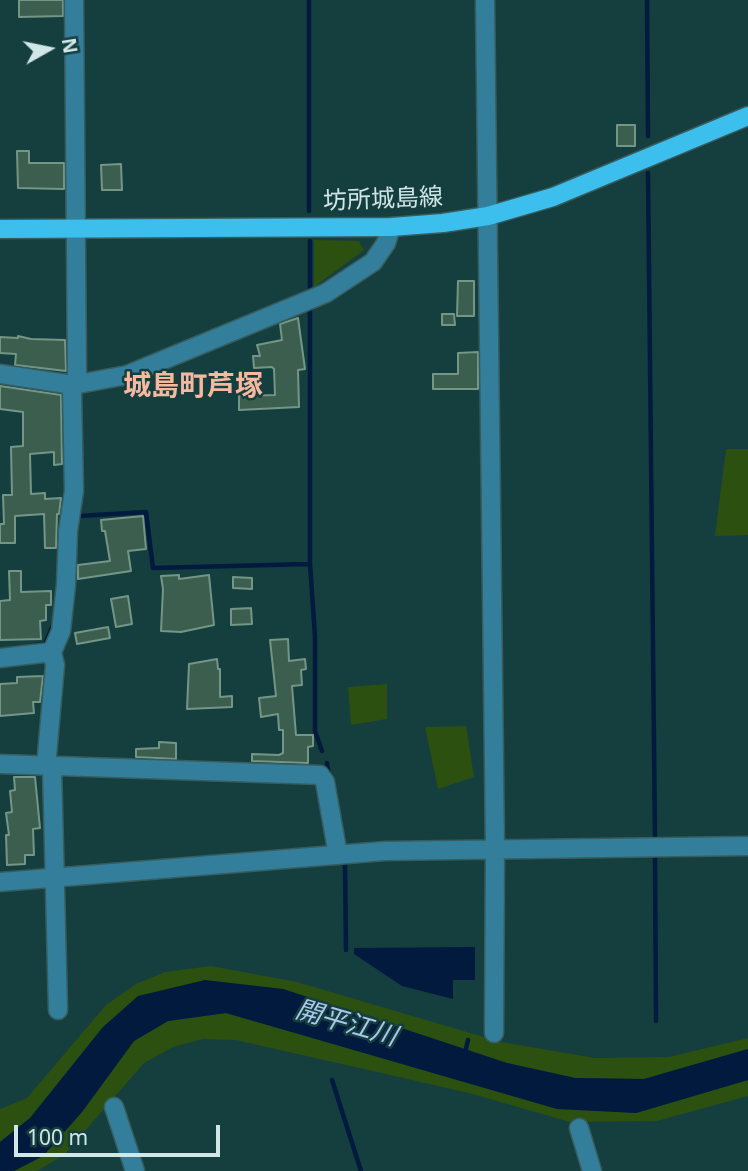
<!DOCTYPE html>
<meta charset="utf-8">
<style>
body{margin:0}
#map{position:relative;width:748px;height:1171px;overflow:hidden;background:#153e3f;font-family:"Noto Sans",sans-serif}
canvas{display:block}
.north{position:absolute;left:14px;top:14px;width:70px;height:70px;-webkit-text-stroke:5px #153e3f;paint-order:stroke;rotate:81deg;font-size:19px;font-weight:700;line-height:28px;text-align:center;color:#d1e6e6}
.north::after{content:'';display:block;margin:auto;width:24px;height:32px;background:#d1e6e6;clip-path:polygon(50% 0,100% 100%,50% 72%,0 100%)}
.scale{position:absolute;left:14px;top:1125px;width:206px;height:32px;box-sizing:border-box;border:4px solid #d1e6e6;border-top:0;padding-left:9px;font-size:21px;line-height:24px;white-space:nowrap;color:#d1e6e6;-webkit-text-stroke:5px #153e3f;paint-order:stroke}
</style>
<div id="map">
<canvas width="748" height="1171"></canvas>
<div class="north">N</div>
<div class="scale">100 m</div>
</div>
<script>
const ctx = document.querySelector('canvas').getContext('2d');
ctx.lineJoin = 'round';
function fillPath(path, color) { ctx.fillStyle = color; ctx.fill(path, 'evenodd'); }
const shape = rows => new Path2D(rows.map(r => 'M' + r).join(''));
function strokePath(path, color, width, dash) { ctx.strokeStyle = color; ctx.lineWidth = width; ctx.lineCap = dash ? 'butt' : 'round'; ctx.setLineDash(dash || []); ctx.stroke(path); }
function write(font, color, halo, rows, align = 'center') {
  ctx.font = font + ' "Noto Sans","Noto Sans JP",sans-serif'; ctx.lineWidth = 5; ctx.setLineDash([]); ctx.textBaseline = 'middle'; ctx.strokeStyle = halo; ctx.fillStyle = color; for (const [text, x, y, turn = 0] of rows) {
    ctx.save(); ctx.translate(x, y); ctx.rotate((+turn || 0) * Math.PI / 180); ctx.textAlign = isNaN(turn) ? turn : align; if (halo) ctx.strokeText(text, 0, 0); ctx.fillText(text, 0, 0); ctx.restore();
  }
}
fillPath(shape([
 [314,240,359,241,364,250,314,287],
 [726,449,748,449,748,535,715,536],
 [387,684,387,719,351,725,348,687],
 [466,726,474,777,438,789,425,727],
 [211,966,297,982,501,1042,595,1058,669,1057,748,1038,748,1049,644,1079,575,1078,507,1063,283,989,103,1027,30,1118,0,1142,0,1109,27,1098,106,1005,136,984,165,972],
 [226,1013,557,1108,636,1113,748,1080,748,1096,657,1121,570,1122,469,1093,236,1040,203,1039,173,1047,144,1063,64,1155,37,1171,14,1171,43,1156,82,1112,134,1041,168,1021]
]), '#2b5010');
fillPath(shape([
 [475,947,475,980,453,980,453,999,402,986,354,954,354,948],
 [205,980,283,989,507,1063,575,1078,644,1079,748,1049,748,1080,636,1113,557,1109,226,1013,168,1021,134,1041,82,1112,43,1156,14,1171,0,1171,0,1142,30,1118,103,1027,138,996]
]), '#011a3e');
strokePath(shape([
 [309,0,309,211],
 [647,0,648,136],
 [648,173,655,838],
 [310,241,310,288],
 [310,311,310,564,315,636,315,731,322,751],
 [79,516,146,512,153,568,310,564],
 [36,645,45,644,55,621],
 [327,763,329,776],
 [655,855,656,1021],
 [345,863,346,950],
 [465,1053,468,1040],
 [332,1080,361,1171]
]), '#011a3e', 4.5);
const building = shape([
 [19,0,63,0,63,16,19,17,19,0],
 [617,125,635,125,635,146,617,146,617,125],
 [17,151,29,151,29,163,64,163,64,189,18,188,17,151],
 [121,164,122,190,102,190,101,165,121,164],
 [458,281,474,281,474,316,457,316,458,281],
 [442,314,454,314,455,325,442,325,442,314],
 [298,318,305,369,298,370,299,407,239,410,239,396,275,395,274,369,272,367,254,368,253,356,260,356,257,345,282,340,280,324,298,318],
 [18,336,31,339,65,340,66,371,15,365,16,354,0,353,0,337,18,338,18,336],
 [478,352,478,389,433,389,433,374,458,374,458,353,478,352],
 [0,386,61,395,62,464,54,465,54,452,30,454,31,494,45,493,45,499,61,498,59,514,57,514,56,548,45,548,44,514,15,516,15,543,0,543,0,524,4,524,3,495,12,495,11,447,23,446,23,412,0,409,0,386],
 [143,516,146,549,128,551,131,571,78,579,78,565,110,561,105,531,102,531,101,520,143,516],
 [9,571,21,571,21,592,51,591,51,605,46,605,46,620,40,621,41,639,0,640,0,601,10,600,9,571],
 [179,575,179,579,209,575,214,625,181,632,161,631,163,589,161,576,179,575],
 [233,577,252,578,252,589,233,588,233,577],
 [128,596,132,624,116,627,111,599,128,596],
 [251,608,252,624,231,625,231,609,251,608],
 [108,627,110,638,77,644,75,633,108,627],
 [288,639,289,661,305,659,306,669,301,670,302,685,292,686,296,735,313,735,313,746,308,747,308,763,252,761,252,754,279,755,283,753,283,730,279,730,278,714,261,717,259,698,276,696,270,640,288,639],
 [217,659,218,669,220,669,220,697,232,696,232,707,187,709,189,664,217,659],
 [43,676,40,702,33,702,34,713,0,716,0,684,17,683,17,677,43,676],
 [159,742,176,743,176,759,136,757,136,749,159,748,159,742],
 [14,777,35,777,40,828,33,829,34,855,25,855,25,864,7,865,6,835,9,835,6,813,12,812,10,791,15,790,14,777]
]);
fillPath(building, '#3c5e4f');
strokePath(building, '#739686', 2);
const minor = shape([
 [485,0,495,849,494,1033],
 [0,374,73,385,127,375,326,293,373,262,386,243,391,227],
 [0,658,52,652],
 [0,764,320,775,325,782,338,855],
 [46,766,55,665,52,652,61,631,66,585,68,531,74,491,72,391,77,375,74,0],
 [52,767,58,1010],
 [0,882,385,851,748,846],
 [114,1107,135,1171],
 [579,1128,592,1171]
]);
const major = shape([
 [0,229,391,227,443,223,488,216,553,197,748,116]
]);
strokePath(minor, '#375c5d', 21);
strokePath(major, '#375c5d', 21);
strokePath(minor, '#337e9a', 18);
strokePath(major, '#3cbfed', 18);
write('24px', '#d1e6e6', '#153e3f', [
 ["坊所城島線",383,200,-2]
]);
write('italic 26px', '#acc8ef', '#153e3f', [
 ["開平江川",346,1024,16]
]);
write('bold 28px', '#f6b99f', '#153e3f', [
 ["城島町芦塚",193,387]
]);
</script>
